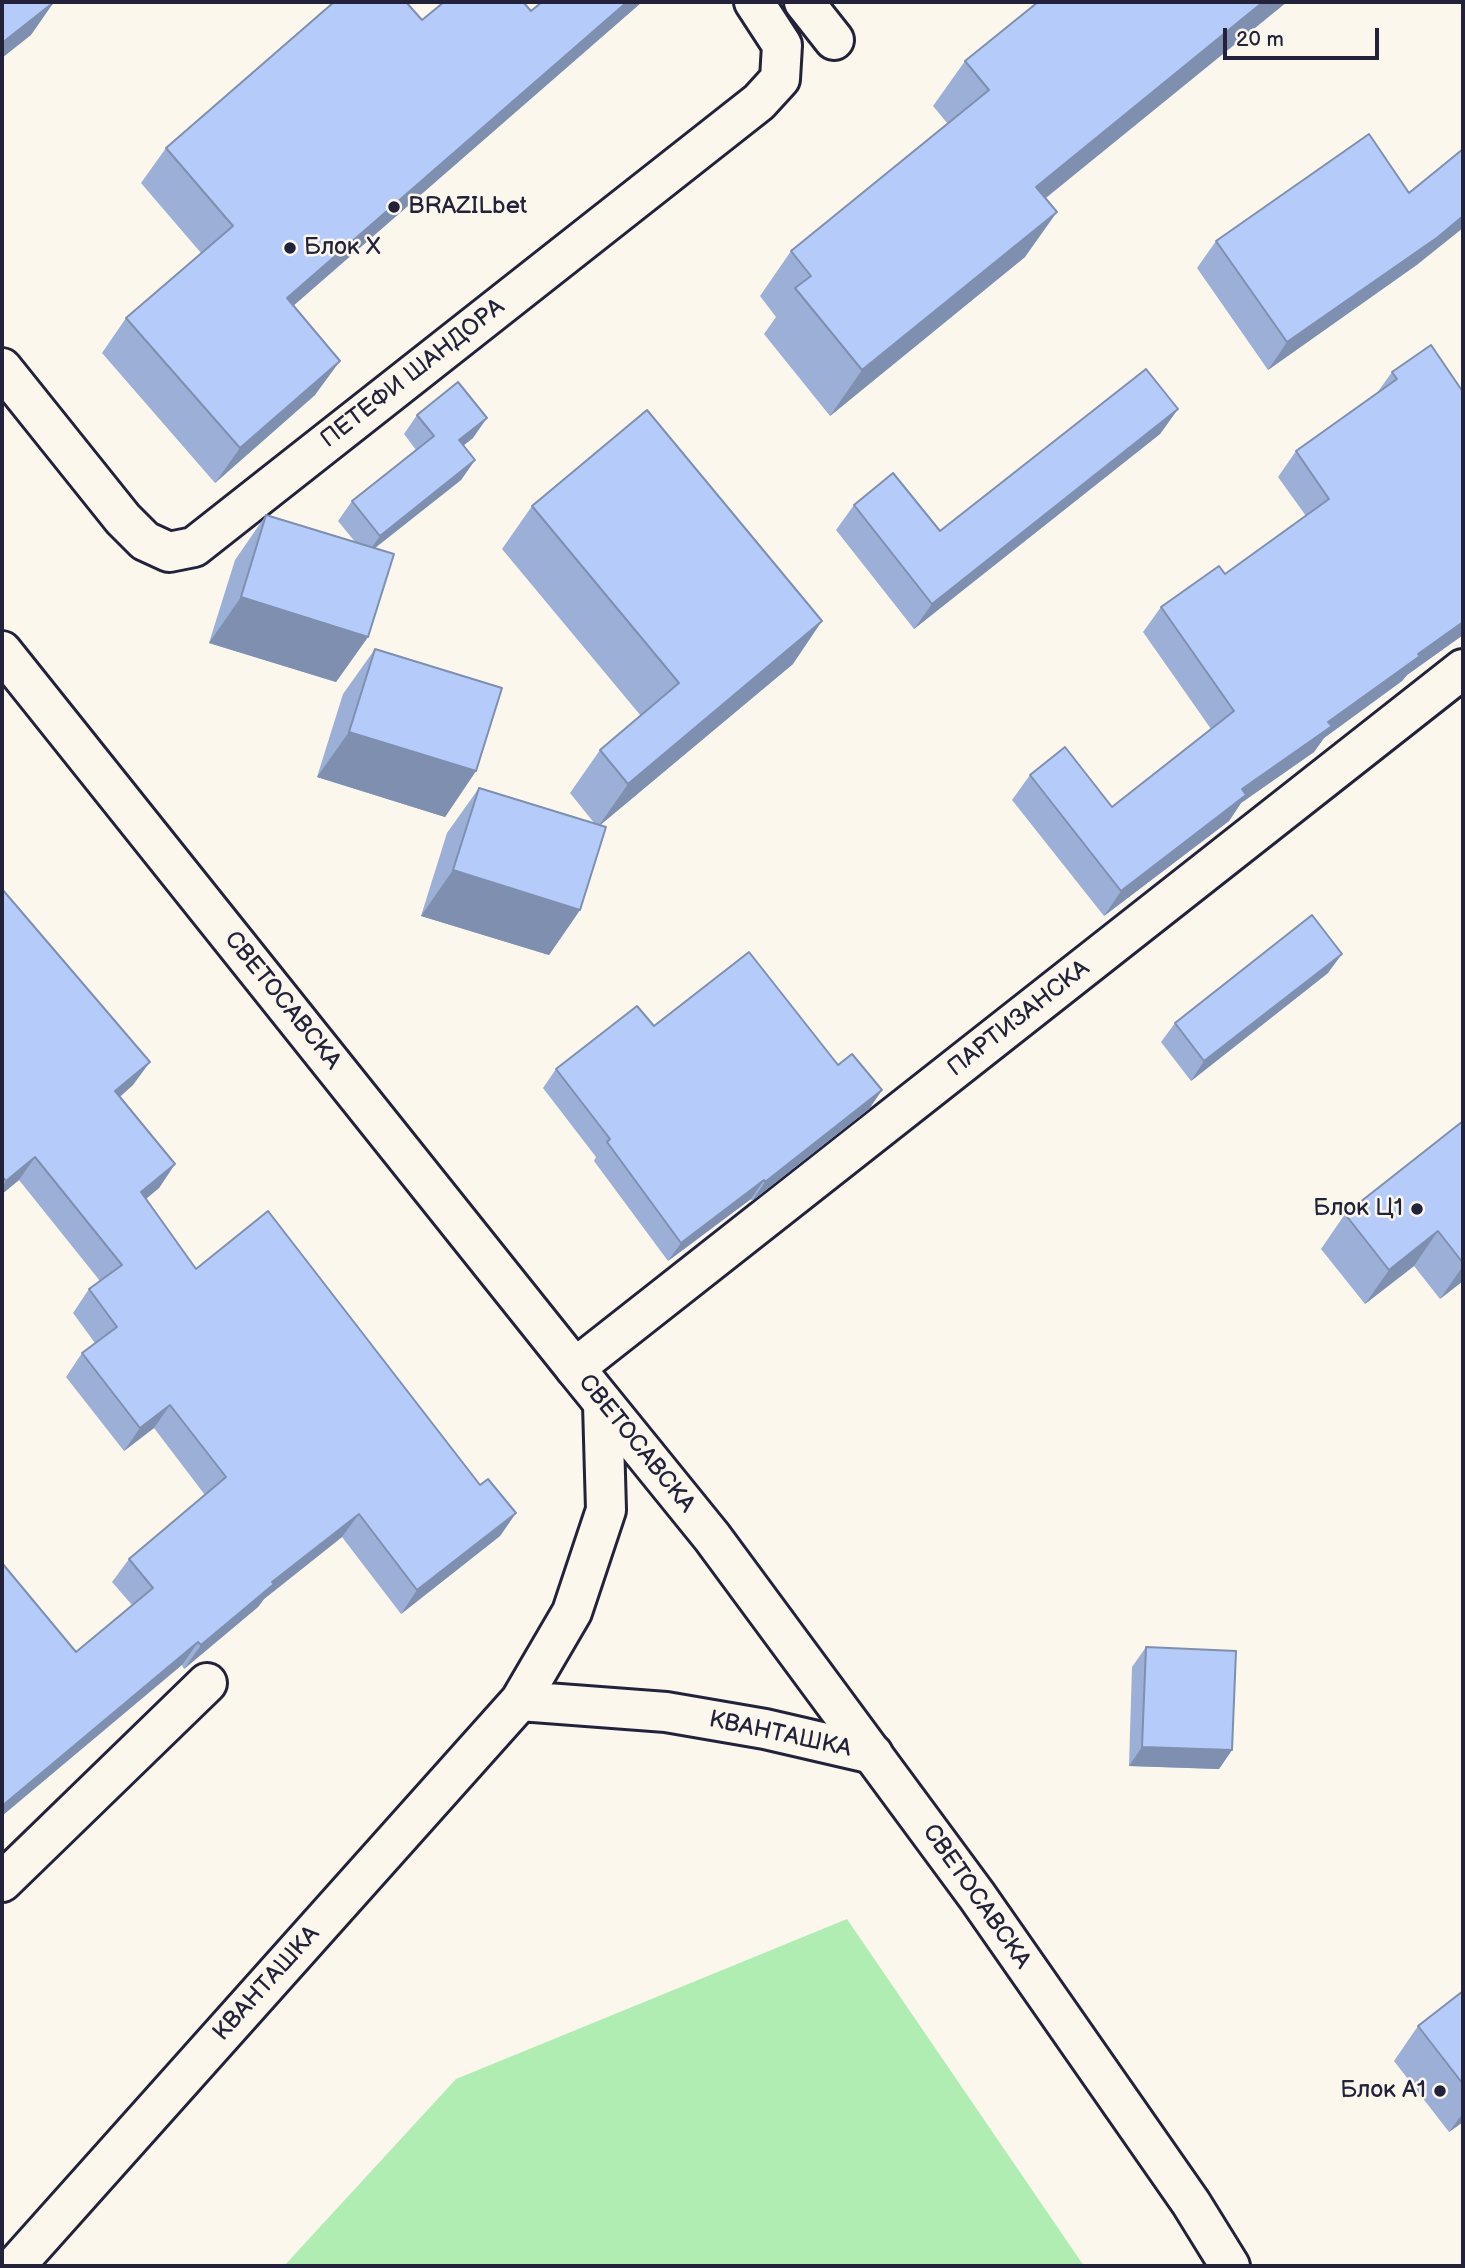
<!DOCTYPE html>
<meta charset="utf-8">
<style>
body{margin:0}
#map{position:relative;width:1465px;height:2268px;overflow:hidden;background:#fbf7ec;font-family:"Balsamiq Sans",sans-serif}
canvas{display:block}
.frame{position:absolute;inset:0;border:4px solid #22223b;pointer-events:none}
.scale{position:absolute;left:1223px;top:28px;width:156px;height:32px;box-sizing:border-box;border:4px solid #22223b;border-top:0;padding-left:9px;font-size:21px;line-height:24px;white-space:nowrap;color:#22223b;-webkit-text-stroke:5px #fbf7ec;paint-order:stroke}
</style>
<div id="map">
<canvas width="1465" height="2268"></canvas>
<div class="frame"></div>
<div class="scale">20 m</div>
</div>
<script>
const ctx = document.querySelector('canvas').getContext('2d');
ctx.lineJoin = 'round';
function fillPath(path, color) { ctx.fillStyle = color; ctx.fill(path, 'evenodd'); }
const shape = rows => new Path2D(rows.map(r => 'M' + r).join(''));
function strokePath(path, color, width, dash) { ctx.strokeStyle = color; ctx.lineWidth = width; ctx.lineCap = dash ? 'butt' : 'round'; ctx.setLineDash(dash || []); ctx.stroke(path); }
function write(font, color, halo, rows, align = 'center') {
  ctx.font = font + ' "Balsamiq Sans",sans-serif'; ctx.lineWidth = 5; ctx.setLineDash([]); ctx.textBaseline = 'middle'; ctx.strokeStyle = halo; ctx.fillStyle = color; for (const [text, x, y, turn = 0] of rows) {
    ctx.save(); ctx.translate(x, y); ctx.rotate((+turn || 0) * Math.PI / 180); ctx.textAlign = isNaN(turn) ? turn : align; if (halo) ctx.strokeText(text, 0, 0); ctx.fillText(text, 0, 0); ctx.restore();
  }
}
fillPath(shape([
 [847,1919,1084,2266,284,2266,456,2079]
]), '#b0edb3');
const minor = shape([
 [804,2,834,40],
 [2,368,123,519,145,541,169,552,194,547,759,102,780,79,782,45,754,2],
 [2,651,575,1368],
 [520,1701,666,1712,765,1729,873,1754],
 [2,1882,207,1683],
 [15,2266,520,1701,572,1612,606,1510,603,1404]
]);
const major = shape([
 [1230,2266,1191,2203,977,1896,712,1537,575,1368,1463,669]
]);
strokePath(minor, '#22223b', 44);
strokePath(major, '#22223b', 44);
strokePath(minor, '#fbf7ec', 38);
strokePath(major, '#fbf7ec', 38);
fillPath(shape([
 [542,2,642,2,293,306,315,395,215,483,102,353,126,318,201,253,141,183,166,148,422,20,531,11],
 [1038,2,1046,198,1025,257,830,416,764,334,776,317,760,296,791,251,948,124,933,106,965,61],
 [1216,241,1418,264,1268,370,1197,268],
 [1392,372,1463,392,1463,635,1407,675,1402,681,1324,738,1314,752,1241,803,1229,821,1104,916,1012,800,1030,775,1112,807,1211,729,1143,632,1161,607,1225,574,1306,516,1278,477,1296,451,1377,393],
 [1178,409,1160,434,914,629,836,530,854,505,940,531],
 [417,415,473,438,464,445,475,460,461,480,375,548,368,637,336,682,209,643,235,560,266,515,356,543,338,521,352,501,416,450,404,434],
 [532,506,793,664,600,825,580,910,549,955,421,916,447,833,479,788,595,824,570,793,600,750,641,716,502,549],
 [375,649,476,771,445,817,317,777,343,694],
 [2,889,133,1085,120,1097,175,1164,159,1188,146,1199,196,1269,516,1513,500,1536,401,1614,342,1537,264,1599,258,1607,184,1669,182,1665,76,1652,132,1605,112,1582,129,1559,205,1495,154,1428,124,1451,66,1377,82,1353,95,1343,73,1313,89,1289,100,1281,19,1180,2,1194],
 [1328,973,1191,1081,1161,1042,1175,1023],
 [654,1026,838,1065,882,1090,869,1109,752,1201,751,1199,668,1261,594,1161,596,1157,543,1088,556,1069],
 [1463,1121,1463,1281,1440,1299,1414,1266,1365,1304,1321,1249,1345,1214],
 [1146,1647,1232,1750,1219,1769,1129,1766,1132,1667],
 [1463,1991,1463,2122,1449,2132,1394,2061,1418,2026]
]), '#9cafd7');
fillPath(shape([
 [54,2,31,35,2,58,2,43],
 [627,2,642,2,262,333,287,298],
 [1263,2,1287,2,1004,232,1036,187],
 [1057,212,1025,257,830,416,862,370],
 [1463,216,1463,228,1418,264,1268,370,1287,342],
 [340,361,315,395,215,483,240,448],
 [1178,409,1160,434,914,629,932,604],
 [487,418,473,438,446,459,459,440],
 [475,460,461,480,366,555,380,536],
 [241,597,368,637,336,682,209,643],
 [822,621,793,664,598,827,628,784],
 [1463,622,1463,635,1407,675,1402,681,1324,738,1314,752,1241,803,1229,821,1104,916,1121,891,1242,789,1418,654],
 [349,732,476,771,445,817,317,777],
 [453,870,580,910,549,955,421,916],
 [1342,954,1328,973,1191,1081,1204,1061],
 [150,1062,133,1085,99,1114,115,1091],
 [882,1090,869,1109,752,1201,765,1182],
 [35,1157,19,1180,2,1194,2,1187,6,1181],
 [175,1164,159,1188,125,1216,141,1192],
 [764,1180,751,1199,668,1261,681,1243],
 [1438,1231,1414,1266,1365,1304,1389,1270],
 [1463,1266,1463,1281,1440,1299],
 [170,1405,154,1428,124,1451,140,1428],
 [516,1513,500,1536,401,1614,417,1590],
 [359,1514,342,1537,264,1599,258,1607,184,1669,201,1645,272,1582],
 [198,1642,182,1665,2,1816,2,1806],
 [1142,1747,1232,1750,1219,1769,1129,1766],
 [1463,2113,1463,2122,1449,2132]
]), '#7f8faf');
const building = shape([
 [2,2,54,2,2,43,2,2],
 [334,2,406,2,422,20,444,2,523,2,531,11,542,2,627,2,287,298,340,361,240,448,126,318,233,226,166,148,334,2],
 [1038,2,1263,2,1036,187,1057,212,862,370,795,288,811,276,791,251,989,90,965,61,1038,2],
 [1369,134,1409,193,1463,149,1463,216,1438,237,1287,342,1216,241,1369,134],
 [1431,345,1463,392,1463,622,1418,654,1420,656,1328,722,1332,726,1242,789,1246,795,1121,891,1030,775,1065,747,1112,807,1234,711,1161,607,1219,566,1225,574,1329,499,1296,451,1397,379,1392,372,1431,345],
 [1146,369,1178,409,932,604,854,505,893,473,940,531,1146,369],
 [458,382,487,418,459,440,475,460,380,536,352,501,434,436,417,415,458,382],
 [647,410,822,621,628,784,600,750,679,683,532,506,647,410],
 [266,515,394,554,368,637,241,597,266,515],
 [375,649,502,688,476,771,349,732,375,649],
 [479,788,606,827,580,910,453,870,479,788],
 [2,889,150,1062,115,1091,175,1164,141,1192,196,1269,268,1211,480,1485,488,1479,516,1513,417,1590,359,1514,272,1582,274,1584,201,1645,198,1642,2,1806,2,1563,76,1652,153,1588,129,1559,226,1477,170,1405,140,1428,82,1353,117,1327,89,1289,122,1265,35,1157,6,1181,2,1176,2,889],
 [1312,915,1342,954,1204,1061,1175,1023,1312,915],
 [749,952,838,1065,852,1054,882,1090,765,1182,764,1180,681,1243,607,1142,610,1139,556,1069,637,1006,654,1026,749,952],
 [1463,1121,1463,1263,1438,1231,1389,1270,1345,1214,1463,1121],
 [1146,1647,1236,1651,1232,1750,1142,1747,1146,1647],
 [1463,1991,1463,2084,1418,2026,1463,1991]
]);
fillPath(building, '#b5ccfa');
strokePath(building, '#7f8faf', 2);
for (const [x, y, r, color] of [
 [394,207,7,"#22223b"],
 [290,248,7,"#22223b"],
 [1417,1209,7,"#22223b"],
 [1440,2091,7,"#22223b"]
]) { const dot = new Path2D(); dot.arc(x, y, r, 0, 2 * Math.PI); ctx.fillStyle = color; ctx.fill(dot); strokePath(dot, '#fbf7ec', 2.5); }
write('24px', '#22223b', '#fbf7ec', [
 ["BRAZILbet",408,207],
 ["Блок Х",304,248],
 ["Блок Ц1",1403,1209,"right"],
 ["Блок А1",1426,2091,"right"]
], 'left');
write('24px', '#22223b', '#fbf7ec', [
 ["ПЕТЕФИ ШАНДОРА",413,374,-38],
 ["СВЕТОСАВСКА",282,1001,51],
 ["ПАРТИЗАНСКА",1019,1019,-38],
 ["СВЕТОСАВСКА",636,1444,51],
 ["КВАНТАШКА",780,1735,12],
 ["СВЕТОСАВСКА",976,1897,55],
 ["КВАНТАШКА",267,1984,-48]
]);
</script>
